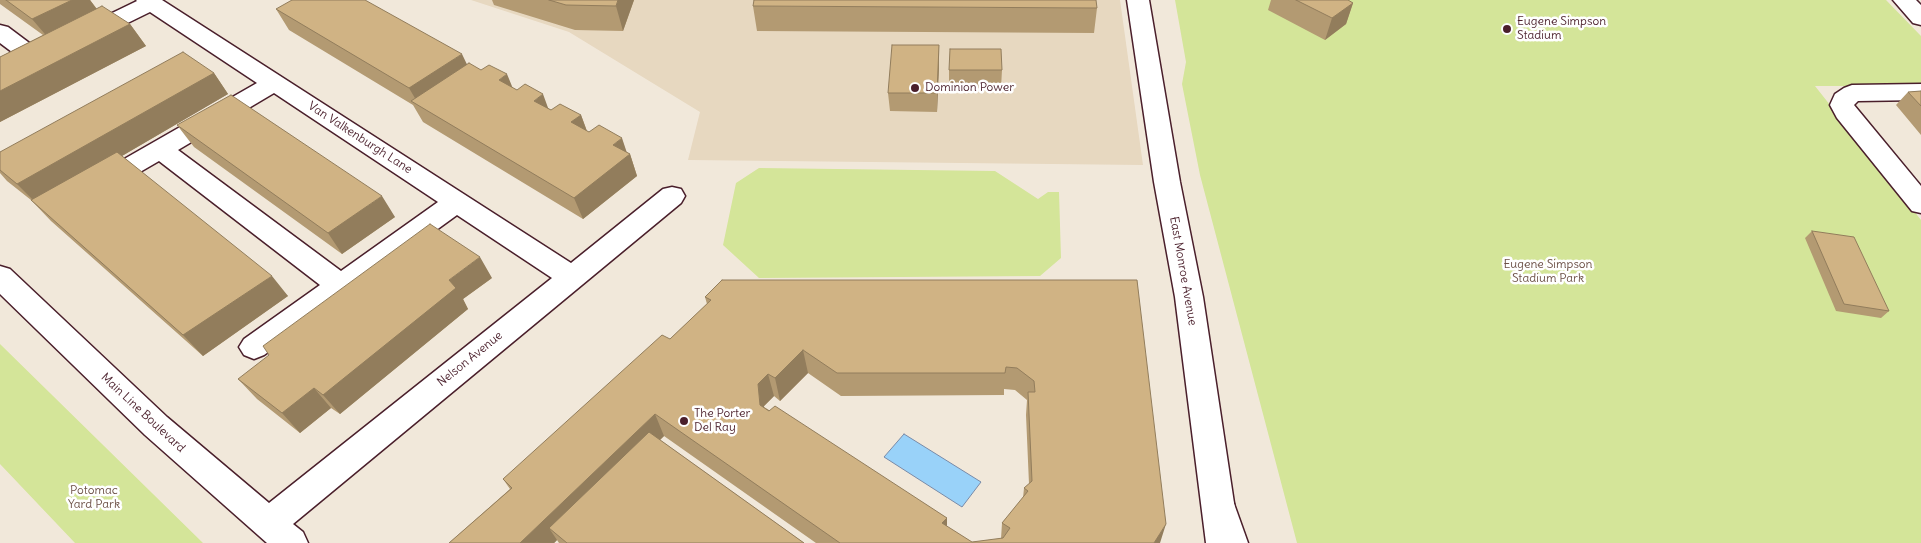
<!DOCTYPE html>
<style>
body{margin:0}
canvas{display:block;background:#f1e8da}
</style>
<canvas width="1921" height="543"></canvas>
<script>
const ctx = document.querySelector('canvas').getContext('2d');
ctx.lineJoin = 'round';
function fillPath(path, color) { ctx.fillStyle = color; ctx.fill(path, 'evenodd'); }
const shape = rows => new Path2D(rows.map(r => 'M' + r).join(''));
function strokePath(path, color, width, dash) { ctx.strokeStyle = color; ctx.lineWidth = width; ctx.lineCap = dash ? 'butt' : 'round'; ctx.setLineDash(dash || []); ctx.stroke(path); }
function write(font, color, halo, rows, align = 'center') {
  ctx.font = font + ' Delius,sans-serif'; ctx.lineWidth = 5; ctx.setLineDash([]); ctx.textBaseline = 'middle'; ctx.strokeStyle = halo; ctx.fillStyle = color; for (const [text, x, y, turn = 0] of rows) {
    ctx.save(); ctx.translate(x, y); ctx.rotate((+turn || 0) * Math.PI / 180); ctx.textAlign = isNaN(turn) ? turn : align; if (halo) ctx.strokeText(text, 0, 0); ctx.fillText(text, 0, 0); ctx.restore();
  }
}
fillPath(shape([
 [471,0,1120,0,1143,165,688,160,700,112,569,32]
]), '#e7d8c0');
fillPath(shape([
 [1175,0,1886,0,1921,36,1921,86,1815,86,1921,220,1921,543,1297,543,1200,175,1182,84,1186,62],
 [759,168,995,171,1038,199,1048,192,1059,192,1061,258,1040,276,759,278,723,245,736,183],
 [0,344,203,543,75,543,0,464]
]), '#d4e599');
const water = shape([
 [904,434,981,482,962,507,884,457,904,434]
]);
fillPath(water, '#99d2f9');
strokePath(water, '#798aa7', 1);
const minor = shape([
 [136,0,162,0,571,263,663,189,672,187,681,189,685,196,681,203,293,524,303,532,308,543,267,543,145,435,0,294,0,266,10,269,167,417,269,503,552,278,457,215,264,355,254,359,244,355,239,347,244,339,320,285,159,161,109,190,100,193,91,190,87,184,91,178,257,83,150,12,95,39,87,41,79,39,76,34,79,29,137,1,136,0],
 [274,93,438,202,341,271,178,150,274,93],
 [1127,0,1149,0,1180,182,1203,297,1240,543,1206,543,1175,297,1154,182,1127,0],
 [1893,0,1916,0,1921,5,1921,25,1913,23,1893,0],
 [0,25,8,27,44,54,47,59,44,64,36,66,28,64,0,43,0,25],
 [1921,84,1921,100,1858,101,1854,105,1921,186,1921,213,1912,211,1837,118,1830,105,1835,94,1844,88,1852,85,1921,84]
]);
const highway = shape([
 [1217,482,1228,487,1248,543,1214,543,1201,497,1206,487,1217,482]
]);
strokePath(minor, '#4a1f2b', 3);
strokePath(highway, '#4a1f2b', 3);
fillPath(minor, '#fff');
fillPath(highway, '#fff');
fillPath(shape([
 [0,0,90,0,97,9,130,24,146,46,0,122,0,57,43,35,0,4],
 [492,0,634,0,623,31,575,30,494,5],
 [1271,0,1348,0,1353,3,1346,24,1325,40,1268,10],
 [753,6,1097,8,1094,33,757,31],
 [276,9,467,64,513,88,551,110,581,115,587,131,630,154,637,176,583,219,423,122,413,105,289,30],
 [939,45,939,64,937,112,890,111,888,93],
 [949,70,1002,70,1001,88,949,88],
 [214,73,228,94,122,156,288,296,203,356,51,221,31,200,7,181,0,173,0,152],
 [1921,91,1921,135,1896,105,1908,92],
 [177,125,395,217,342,254,194,147],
 [1812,231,1889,311,1881,318,1836,311,1805,238],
 [492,278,463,299,468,309,340,414,331,408,300,433,257,399,238,379],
 [1137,280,1160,543,816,543,664,436,660,440,804,543,559,543,557,540,554,543,449,543,510,489,503,479,670,339,707,304,705,297],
 [808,373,841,396,1004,395,1004,389,1015,390,1027,400,1026,415,1029,484,1024,488,1023,498,1002,523,1001,539,972,542,947,527,947,518,764,407,764,406,774,396,780,401]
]), '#b39a72');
fillPath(shape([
 [72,0,90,0,101,15,50,40,32,19],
 [618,0,634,0,623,31,616,6],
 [1353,3,1346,24,1325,40,1332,18],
 [130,24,146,46,0,122,0,91],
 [939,45,939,64,937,112,937,93],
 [462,54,472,75,419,105,409,88],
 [214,73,228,94,38,205,17,184],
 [507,74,516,96,499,80],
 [543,94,551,116,534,101],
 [581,115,589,137,571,122],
 [622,138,628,156,630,154,637,176,583,219,574,198,613,145],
 [382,196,395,217,342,254,328,233],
 [480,257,492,278,463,299,468,309,340,414,323,395,449,280],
 [272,276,288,296,203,356,183,335],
 [803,350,808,373,780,401,775,378],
 [768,374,774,396,764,406,766,427,760,405,758,384],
 [314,388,331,408,300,433,282,413],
 [655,414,664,436,560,537,549,528,557,540,554,543,520,543],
 [947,518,947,538,942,523],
 [1166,524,1160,543,1154,543]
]), '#927d5c');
const building = shape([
 [6,0,72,0,32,19,6,0],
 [292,0,365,0,462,54,409,88,276,9,292,0],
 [549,0,618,0,616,6,566,5,549,0],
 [754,0,1096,0,1097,8,753,6,754,0],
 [1296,0,1348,0,1353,3,1332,18,1296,0],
 [102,6,130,24,0,91,0,57,102,6],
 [892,45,939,45,937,93,888,93,892,45],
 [950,49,1001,49,1002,70,949,70,950,49],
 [183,52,214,73,17,184,0,170,0,152,183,52],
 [469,63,481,70,489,65,507,74,499,80,517,90,525,84,543,94,534,101,551,110,560,104,581,115,571,122,589,132,599,125,622,138,613,145,630,154,574,198,411,101,469,63],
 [1921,91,1921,106,1908,92,1921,91],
 [231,95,382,196,328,233,177,125,231,95],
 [117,152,272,276,183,335,31,200,117,152],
 [430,224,480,257,449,280,456,288,323,395,314,388,282,413,238,379,269,355,263,346,430,224],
 [1812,231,1854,237,1889,311,1844,304,1812,231],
 [722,280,1137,280,1166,524,1154,543,840,543,655,414,520,543,449,543,512,488,503,479,662,335,670,339,711,300,705,297,722,280],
 [803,350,837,373,1005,373,1006,367,1017,368,1034,381,1035,392,1028,392,1032,481,1024,488,1028,491,1002,523,1010,528,1003,538,972,542,942,523,947,518,775,406,769,411,760,405,758,384,768,374,775,378,803,350],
 [649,432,804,543,567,543,549,528,649,432]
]);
fillPath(building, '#d0b384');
strokePath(building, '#927d5c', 1);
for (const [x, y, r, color] of [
 [1507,29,5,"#4a1f2b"],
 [915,88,5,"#4a1f2b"],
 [684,421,5,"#4a1f2b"]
]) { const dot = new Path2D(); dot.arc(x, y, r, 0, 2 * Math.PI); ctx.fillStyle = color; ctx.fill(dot); strokePath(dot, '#fff', 2); }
write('12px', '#4a1f2b', '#fff', [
 ["Eugene Simpson",1517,22],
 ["Stadium",1517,36],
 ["Dominion Power",925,88],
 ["The Porter",694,414],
 ["Del Ray",694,428]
], 'left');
write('12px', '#4a1f2b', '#fff', [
 ["Van Valkenburgh Lane",360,138,33],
 ["East Monroe Avenue",1183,271,80],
 ["Nelson Avenue",470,359,-39],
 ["Main Line Boulevard",143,413,43]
]);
write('12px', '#6c5046', '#fff', [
 ["Eugene Simpson",1548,265],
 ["Stadium Park",1548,279],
 ["Potomac",94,491],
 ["Yard Park",94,505]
]);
</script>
